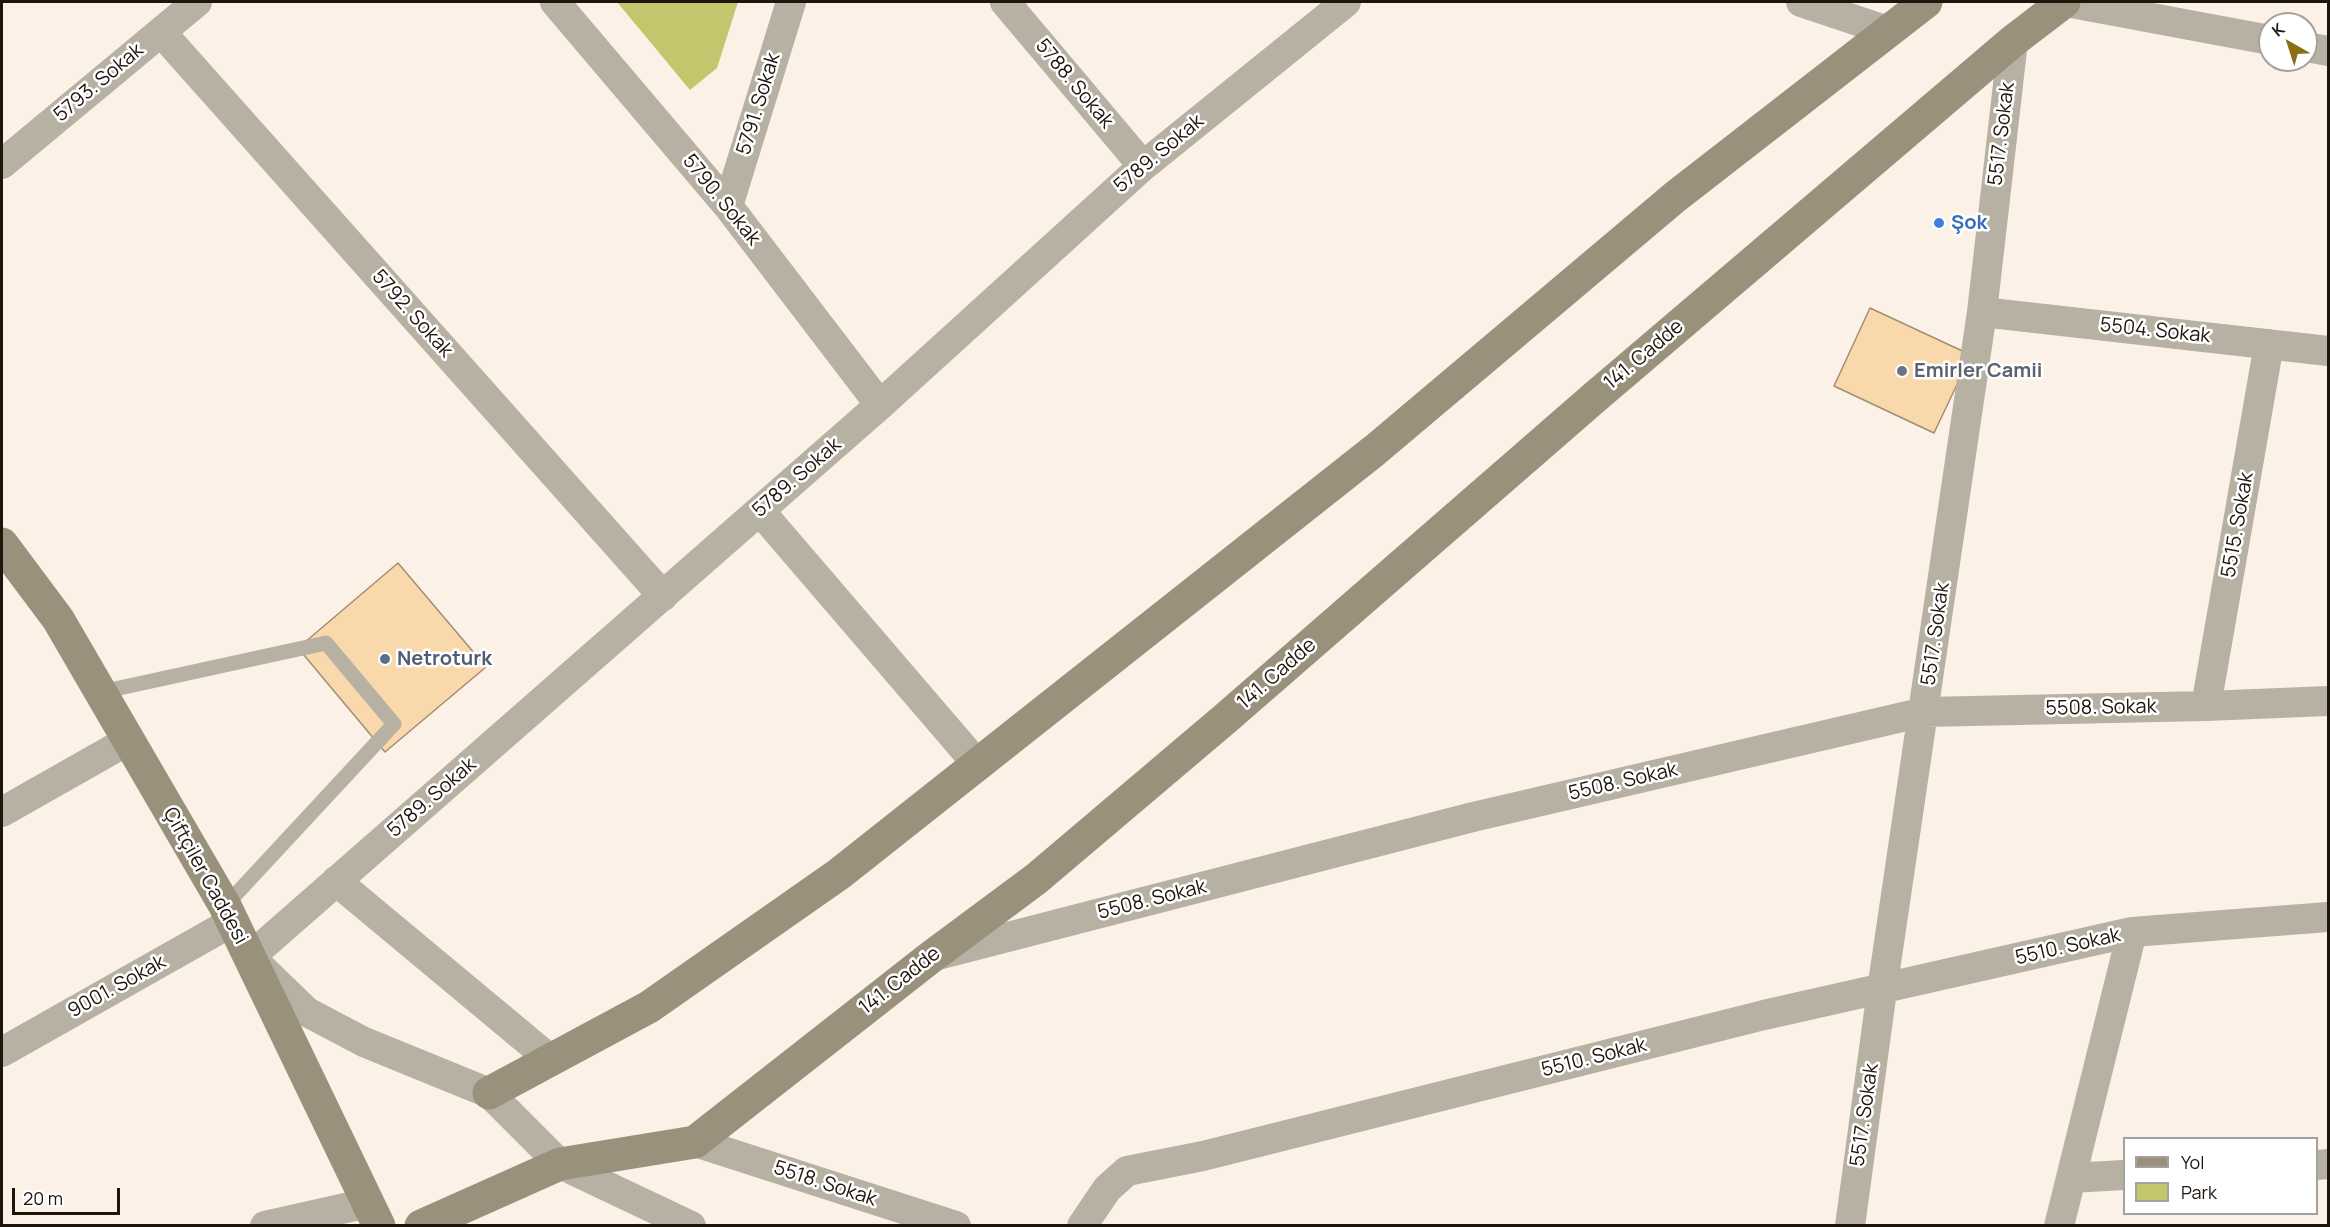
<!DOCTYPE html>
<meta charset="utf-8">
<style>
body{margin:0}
#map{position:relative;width:2330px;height:1227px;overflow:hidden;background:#fcf1e7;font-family:Manrope,sans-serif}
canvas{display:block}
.frame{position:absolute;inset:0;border:3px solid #1f150d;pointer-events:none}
.legend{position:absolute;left:2123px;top:1137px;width:195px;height:78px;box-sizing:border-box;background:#fff;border:2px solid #a5a19e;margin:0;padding:8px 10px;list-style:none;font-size:18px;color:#1f150d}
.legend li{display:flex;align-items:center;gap:12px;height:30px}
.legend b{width:30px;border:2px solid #a5a19e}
.north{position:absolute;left:2258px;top:12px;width:60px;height:60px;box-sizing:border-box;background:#fff;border:2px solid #a5a19e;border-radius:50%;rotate:321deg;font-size:16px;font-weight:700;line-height:24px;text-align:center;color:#1f150d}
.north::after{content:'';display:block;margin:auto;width:21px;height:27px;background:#897113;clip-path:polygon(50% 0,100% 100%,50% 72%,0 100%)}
.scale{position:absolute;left:12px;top:1188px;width:108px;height:27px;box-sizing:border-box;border:3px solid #1f150d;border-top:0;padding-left:8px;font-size:18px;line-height:21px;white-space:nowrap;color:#1f150d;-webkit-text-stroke:4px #fff;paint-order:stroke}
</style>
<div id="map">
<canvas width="2330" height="1227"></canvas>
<div class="frame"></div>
<ul class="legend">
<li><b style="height:8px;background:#9a917d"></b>Yol</li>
<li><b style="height:16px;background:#c3c66d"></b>Park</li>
</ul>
<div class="north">K</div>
<div class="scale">20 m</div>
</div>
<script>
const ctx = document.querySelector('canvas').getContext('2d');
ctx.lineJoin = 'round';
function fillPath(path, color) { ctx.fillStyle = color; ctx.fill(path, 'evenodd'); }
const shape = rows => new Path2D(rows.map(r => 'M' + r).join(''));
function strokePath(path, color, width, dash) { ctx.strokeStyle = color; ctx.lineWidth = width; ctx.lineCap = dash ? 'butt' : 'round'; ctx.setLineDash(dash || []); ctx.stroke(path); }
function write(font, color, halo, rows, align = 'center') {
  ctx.font = font + ' Manrope,sans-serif'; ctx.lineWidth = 5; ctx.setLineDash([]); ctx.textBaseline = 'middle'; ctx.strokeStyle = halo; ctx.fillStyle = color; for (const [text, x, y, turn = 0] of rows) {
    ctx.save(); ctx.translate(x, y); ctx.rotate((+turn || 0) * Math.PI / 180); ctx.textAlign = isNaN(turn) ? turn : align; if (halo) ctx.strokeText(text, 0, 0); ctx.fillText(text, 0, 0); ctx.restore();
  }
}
fillPath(shape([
 [617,2,738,2,717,68,690,90]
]), '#c3c66d');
const building = shape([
 [1870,308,1971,355,1934,433,1834,386,1870,308],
 [398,563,486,667,385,752,298,648,398,563]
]);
fillPath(building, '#f9d9ab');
strokePath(building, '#a08e73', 1.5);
strokePath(shape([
 [101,692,326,643,394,724,225,906]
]), '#b7b1a3', 15);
strokePath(shape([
 [555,2,728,206,880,405],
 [1005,2,1143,166],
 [1801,2,1888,31],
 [2066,2,2270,40],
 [161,32,663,596],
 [2306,47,2328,51],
 [2,164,197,2],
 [728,206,791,2],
 [1982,312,2328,351],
 [760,511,978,765],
 [2206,706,2269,344],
 [2,812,129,740],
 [336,881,551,1060],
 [934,956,1473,817,1924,712,2206,706,2328,701],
 [2,1052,232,922],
 [695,1142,956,1226],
 [2316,1165,2328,1164],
 [2071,1178,2124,1175],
 [265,1226,368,1203],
 [691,1226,560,1164,489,1093,364,1042,307,1012,250,957,880,405,1143,166,1346,2],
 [1082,1226,1107,1189,1127,1171,1203,1156,1764,1015,2132,932],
 [1850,1226,1882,990,1982,312,2013,41],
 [2059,1226,2132,932,2328,917]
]), '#b7b1a3', 30);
strokePath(shape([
 [2,544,58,619,225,906,379,1226],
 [489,1093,649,1007,839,874,1375,450,1675,197,1926,2],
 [421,1226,560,1164,695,1142,931,957,1036,879,1226,718,1595,397,2013,41,2064,2]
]), '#9a917d', 33);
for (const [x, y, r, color] of [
 [1939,223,6,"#3f7fe0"],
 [1902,371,6,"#6b7280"],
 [385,659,6,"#5c6f8a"]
]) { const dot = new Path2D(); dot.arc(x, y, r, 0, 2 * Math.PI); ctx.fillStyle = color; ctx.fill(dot); strokePath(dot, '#fff', 2); }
write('20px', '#1f150d', '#fff', [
 ["5793. Sokak",99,83,-40],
 ["5788. Sokak",1074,84,50],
 ["5791. Sokak",759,104,-73],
 ["5517. Sokak",2002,134,-83],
 ["5789. Sokak",1159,154,-40],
 ["5790. Sokak",721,200,51],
 ["5792. Sokak",412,314,48],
 ["5504. Sokak",2155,331,6],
 ["141. Cadde",1644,355,-40],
 ["5789. Sokak",797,478,-41],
 ["5515. Sokak",2238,525,-80],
 ["5517. Sokak",1936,634,-82],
 ["141. Cadde",1277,674,-41],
 ["5508. Sokak",2101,708,-1],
 ["5508. Sokak",1623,782,-13],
 ["5789. Sokak",432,798,-41],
 ["Çiftçiler Caddesi",205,876,61],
 ["5508. Sokak",1152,900,-14],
 ["5510. Sokak",2068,947,-13],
 ["141. Cadde",900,981,-38],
 ["9001. Sokak",117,987,-29],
 ["5510. Sokak",1594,1058,-14],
 ["5517. Sokak",1865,1115,-82],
 ["5518. Sokak",825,1184,18]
]);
write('bold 20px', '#366cbe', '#fff', [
 ["Şok",1951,223]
], 'left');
write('bold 20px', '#5b616d', '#fff', [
 ["Emirler Camii",1914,371]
], 'left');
write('bold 20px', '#4e5e75', '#fff', [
 ["Netroturk",397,659]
], 'left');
</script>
